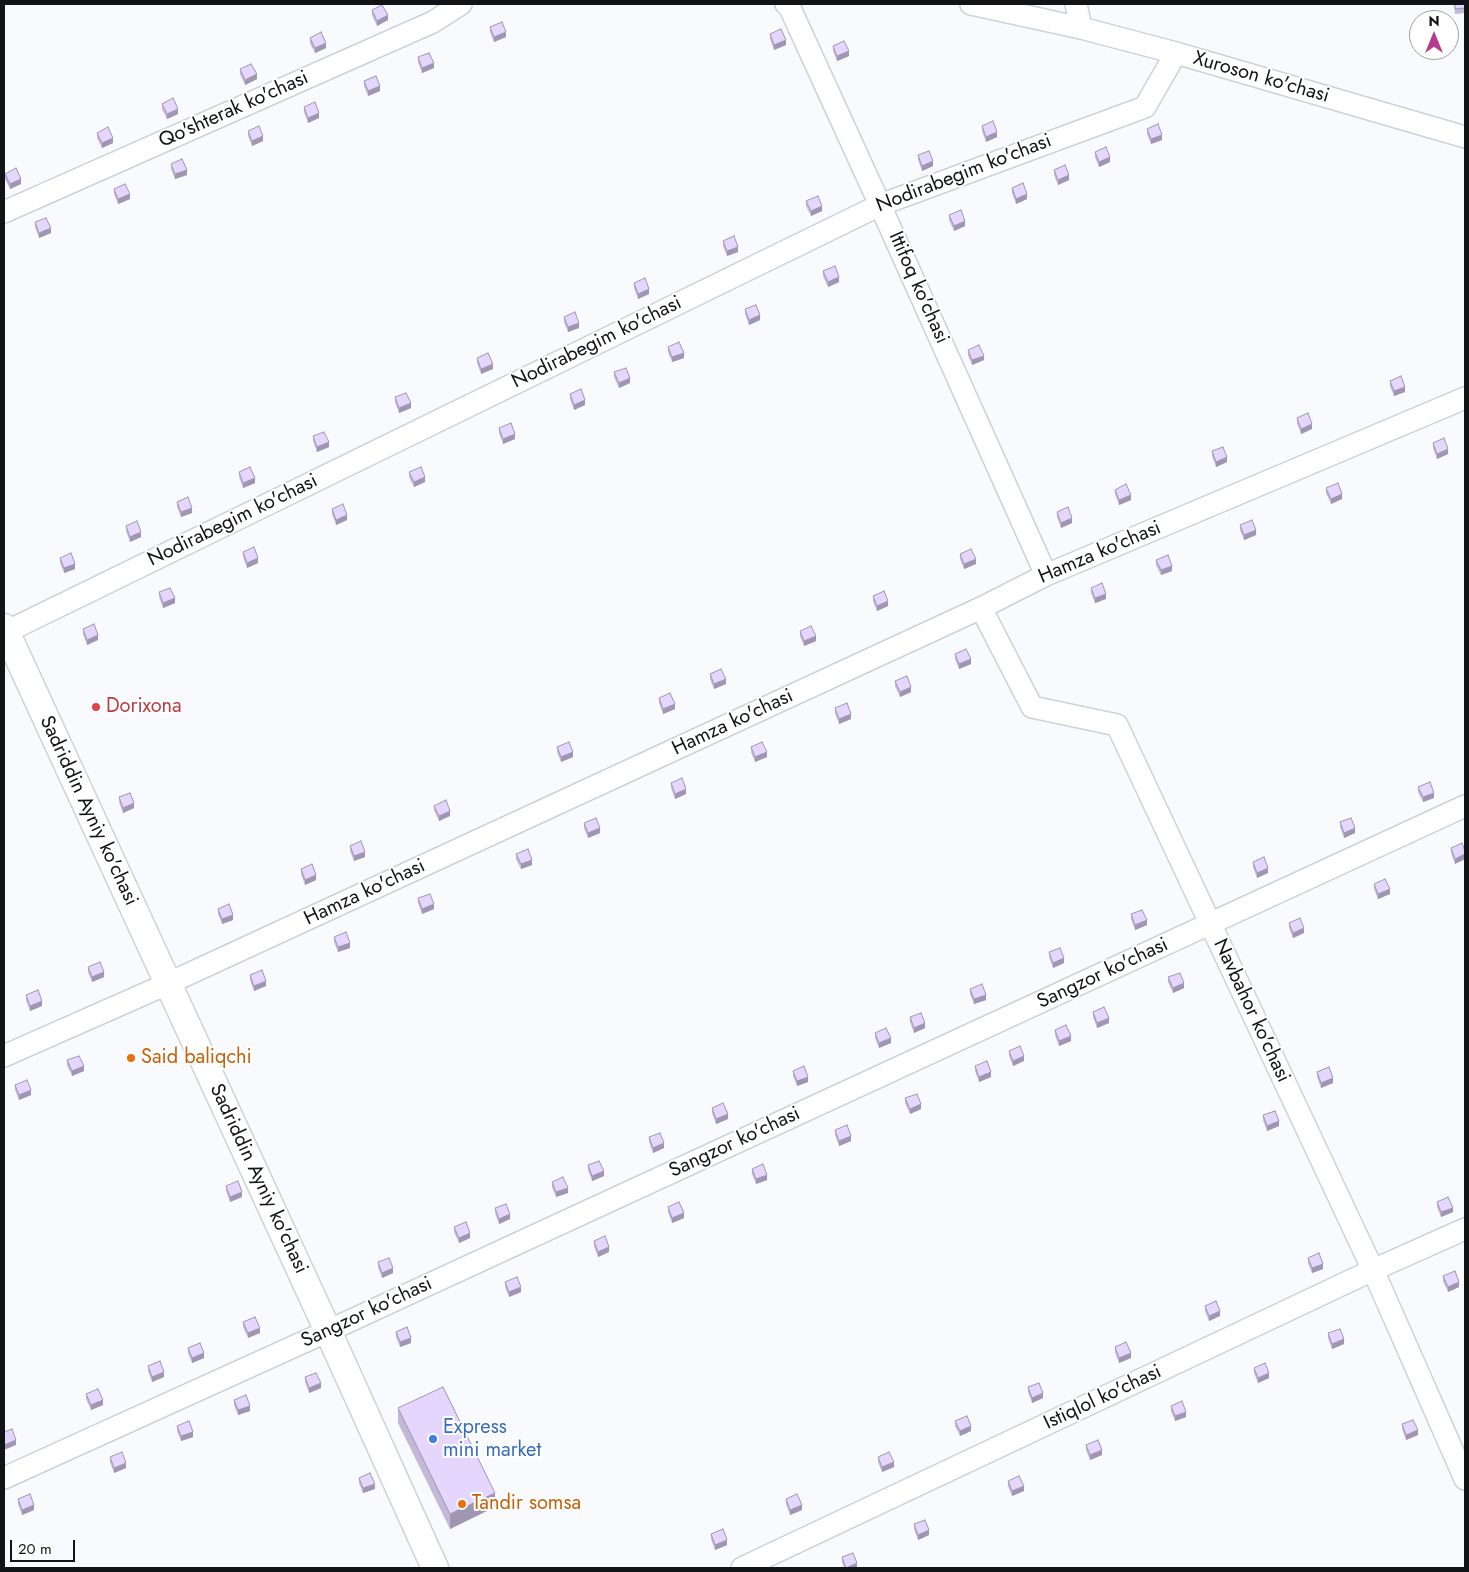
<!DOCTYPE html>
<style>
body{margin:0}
#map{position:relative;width:1469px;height:1572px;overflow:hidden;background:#f9fafe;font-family:Jost,sans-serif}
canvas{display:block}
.frame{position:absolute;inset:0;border:5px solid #111315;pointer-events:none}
.north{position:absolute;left:1409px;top:10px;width:50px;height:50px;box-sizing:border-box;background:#fff;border:1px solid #a0a1a1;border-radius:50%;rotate:0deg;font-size:14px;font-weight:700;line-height:20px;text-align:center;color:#111315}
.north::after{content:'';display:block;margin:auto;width:18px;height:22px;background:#b63b8d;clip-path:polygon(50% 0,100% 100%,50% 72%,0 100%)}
.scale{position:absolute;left:10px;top:1540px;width:65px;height:22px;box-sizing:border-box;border:2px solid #111315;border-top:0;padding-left:6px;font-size:15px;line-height:18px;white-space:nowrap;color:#111315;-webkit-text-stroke:4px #fff;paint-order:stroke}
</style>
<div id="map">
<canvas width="1469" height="1572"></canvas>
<div class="frame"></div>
<div class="north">N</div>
<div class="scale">20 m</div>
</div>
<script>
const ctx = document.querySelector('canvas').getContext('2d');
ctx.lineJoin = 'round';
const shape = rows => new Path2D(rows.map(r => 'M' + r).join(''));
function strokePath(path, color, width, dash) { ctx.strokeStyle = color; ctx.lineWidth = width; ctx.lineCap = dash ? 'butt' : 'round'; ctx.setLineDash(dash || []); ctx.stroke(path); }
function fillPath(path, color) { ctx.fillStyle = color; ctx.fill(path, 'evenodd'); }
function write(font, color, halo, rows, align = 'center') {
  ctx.font = font + ' Jost,sans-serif'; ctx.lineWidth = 4; ctx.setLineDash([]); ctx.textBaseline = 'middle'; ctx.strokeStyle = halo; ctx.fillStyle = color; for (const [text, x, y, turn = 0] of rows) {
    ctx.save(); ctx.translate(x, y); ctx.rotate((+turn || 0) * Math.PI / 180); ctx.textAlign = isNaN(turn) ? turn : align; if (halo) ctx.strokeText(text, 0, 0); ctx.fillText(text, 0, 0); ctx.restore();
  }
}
const minor = shape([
 [786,4,790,8,880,205,1046,575],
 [971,4,1081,28],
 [1076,4,1081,28,1176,53,1465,137],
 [4,212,433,22,461,4],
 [981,608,1032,707,1117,725,1373,1270,1465,1479],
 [4,633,880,205,1145,107,1176,53],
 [4,1056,167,984,981,608,1046,575,1465,398],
 [4,1478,328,1331,1465,806],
 [742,1568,1373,1270,1465,1229]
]);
const tertiary = shape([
 [4,627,328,1331,435,1568]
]);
strokePath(minor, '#cdd1d9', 24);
strokePath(tertiary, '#cdd1d9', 29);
strokePath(minor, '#fff', 21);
strokePath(tertiary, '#fff', 26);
fillPath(shape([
 [1454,4,1465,4,1465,13,1455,14],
 [372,10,388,20,377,26,372,15],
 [490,27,506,37,494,42,490,32],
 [770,34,786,45,774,50,770,39],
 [310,38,326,48,315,53,310,43],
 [833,46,849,56,837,61,833,51],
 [418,57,434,68,422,73,418,62],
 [240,69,257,79,245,85,240,74],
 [364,81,380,91,368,96,364,86],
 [162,104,178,114,167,119,162,109],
 [304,107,319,118,308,123,304,112],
 [982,126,997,137,986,142,982,131],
 [1147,129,1162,140,1151,144,1147,134],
 [248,131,263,141,252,146,248,136],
 [97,133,113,143,102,148,97,138],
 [1095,152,1110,162,1099,167,1095,157],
 [918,155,933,166,922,171,918,160],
 [171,164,187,175,175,179,171,169],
 [1054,170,1069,180,1058,185,1054,175],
 [5,174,21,184,10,189,5,179],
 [1012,188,1027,199,1016,204,1012,193],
 [114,189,130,199,118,204,114,194],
 [806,201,822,211,811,216,806,206],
 [949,215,965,226,954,231,949,220],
 [35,222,51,233,39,238,35,227],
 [723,241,738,252,727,256,723,246],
 [823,271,839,282,828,287,823,276],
 [634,283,649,294,638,299,634,288],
 [745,309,760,320,749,325,745,314],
 [564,317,579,328,568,332,564,322],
 [668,347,684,358,672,362,668,352],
 [968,350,984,360,972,365,968,355],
 [477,358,493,369,481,374,477,363],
 [614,372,630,383,619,388,614,377],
 [1390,381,1405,392,1394,396,1390,386],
 [570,394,585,405,574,410,570,399],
 [395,397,411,408,399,413,395,402],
 [1297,418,1312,429,1301,434,1297,423],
 [499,428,515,439,503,444,499,433],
 [313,436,329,447,317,452,313,441],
 [1433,443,1448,454,1437,459,1433,448],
 [1212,451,1227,462,1216,467,1212,456],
 [239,472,255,483,243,488,239,477],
 [409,472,425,482,414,487,409,477],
 [1326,488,1342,499,1331,504,1326,493],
 [1115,490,1131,500,1119,505,1115,494],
 [177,502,192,513,181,517,177,507],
 [332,509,347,520,336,525,332,514],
 [1057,512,1072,523,1061,528,1057,517],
 [1240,525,1256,535,1244,540,1240,530],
 [126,526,141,537,130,542,126,531],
 [243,552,258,563,247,568,243,557],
 [960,554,976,564,964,569,960,559],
 [60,558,75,569,64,573,60,563],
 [1156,560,1172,571,1161,575,1156,565],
 [1091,588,1106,599,1095,603,1091,593],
 [159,592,175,603,163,608,159,597],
 [873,596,888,606,877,611,873,601],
 [83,629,98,640,87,645,83,634],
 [800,631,816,641,804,646,800,636],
 [955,654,971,664,959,669,955,659],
 [710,674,726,684,714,689,710,679],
 [895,681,911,692,900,697,895,686],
 [659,698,675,709,663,714,659,703],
 [835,708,851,719,839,724,835,713],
 [557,747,573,757,561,762,557,752],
 [751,747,767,757,755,762,751,752],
 [671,783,686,794,675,799,671,788],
 [1418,787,1434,798,1423,802,1418,792],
 [119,797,134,808,123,813,119,802],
 [434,806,450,816,439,821,434,810],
 [1340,822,1355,833,1344,838,1340,827],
 [584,823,600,833,588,838,584,828],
 [350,846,365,857,354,861,350,851],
 [1451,848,1465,851,1465,859,1455,864,1451,853],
 [516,854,532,865,521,869,516,859],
 [1253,862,1268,873,1257,878,1253,867],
 [301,869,316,880,305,885,301,874],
 [1374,884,1390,894,1378,899,1374,889],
 [418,898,434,909,422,914,418,903],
 [218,909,233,920,222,924,218,914],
 [1131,914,1147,925,1135,930,1131,919],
 [1289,923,1304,933,1293,938,1289,928],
 [334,937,350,948,338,952,334,942],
 [1049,952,1064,963,1053,968,1049,957],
 [88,967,104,977,92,982,88,972],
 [250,975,266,986,254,991,250,980],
 [1168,977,1184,988,1173,993,1168,982],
 [970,989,986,1000,974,1004,970,994],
 [26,995,42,1006,30,1011,26,1000],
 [1093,1012,1109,1023,1097,1028,1093,1017],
 [910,1017,925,1028,914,1033,910,1022],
 [1055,1030,1071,1041,1059,1046,1055,1035],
 [875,1033,891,1043,879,1048,875,1038],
 [1009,1051,1024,1061,1013,1066,1009,1056],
 [67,1060,84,1071,72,1076,67,1065],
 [975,1066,991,1077,979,1082,975,1071],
 [793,1071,808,1082,797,1086,793,1076],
 [1317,1072,1333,1083,1321,1088,1317,1077],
 [15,1085,31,1095,19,1100,15,1090],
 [905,1098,921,1109,910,1114,905,1103],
 [712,1108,728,1119,716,1124,712,1113],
 [1263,1115,1279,1126,1267,1131,1263,1120],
 [835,1130,851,1141,839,1146,835,1135],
 [649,1137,664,1148,653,1153,649,1142],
 [588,1165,604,1176,592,1181,588,1170],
 [752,1169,767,1180,756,1184,752,1174],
 [552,1182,568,1193,556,1197,552,1187],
 [226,1186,242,1197,230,1202,226,1191],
 [1437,1202,1453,1212,1441,1217,1437,1207],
 [668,1207,684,1218,672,1223,668,1212],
 [495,1208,510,1219,499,1224,495,1213],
 [454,1227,470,1238,459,1243,454,1232],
 [594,1241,609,1252,598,1257,594,1246],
 [1308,1258,1323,1269,1312,1273,1308,1263],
 [378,1262,393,1273,382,1278,378,1267],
 [1443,1276,1459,1287,1448,1292,1443,1281],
 [505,1282,521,1292,509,1297,505,1287],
 [1205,1306,1220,1316,1209,1321,1205,1311],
 [243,1322,260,1333,248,1338,243,1327],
 [396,1332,411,1343,400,1347,396,1337],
 [1328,1333,1344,1344,1332,1349,1328,1338],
 [1115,1347,1131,1358,1119,1363,1115,1352],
 [188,1348,204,1358,192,1363,188,1353],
 [148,1366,164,1377,152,1382,148,1371],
 [1254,1368,1269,1378,1258,1383,1254,1373],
 [305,1377,321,1388,309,1393,305,1382],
 [1028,1387,1043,1398,1032,1403,1028,1392],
 [86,1394,103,1405,91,1410,86,1399],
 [234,1400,250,1411,238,1415,234,1405],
 [1171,1406,1186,1417,1175,1421,1171,1411],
 [398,1408,495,1507,450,1529,398,1423],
 [955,1421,971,1431,960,1436,955,1426],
 [1402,1424,1418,1435,1406,1440,1402,1429],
 [177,1426,193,1437,181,1441,177,1431],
 [1086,1445,1102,1455,1090,1460,1086,1450],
 [110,1457,126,1468,114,1473,110,1462],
 [878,1457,894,1467,882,1472,878,1462],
 [359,1478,375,1489,363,1493,359,1483],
 [1008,1481,1024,1491,1012,1496,1008,1486],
 [18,1499,34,1510,22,1515,18,1504],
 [786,1499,802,1510,790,1515,786,1504],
 [914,1524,929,1535,918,1540,914,1529],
 [711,1534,727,1545,715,1550,711,1539],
 [842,1557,857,1568,844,1568,842,1562]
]), '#c4b8da');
fillPath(shape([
 [388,15,388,20,377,26,377,21],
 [506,32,506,37,494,42,494,37],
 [786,40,786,45,774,50,774,45],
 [326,43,326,48,315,53,315,48],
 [849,51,849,56,837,61,837,56],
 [434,63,434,68,422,73,422,68],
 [257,74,257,79,245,85,245,80],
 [380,86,380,91,368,96,368,91],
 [178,109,178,114,167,119,167,114],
 [319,113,319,118,308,123,308,118],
 [997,132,997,137,986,142,986,137],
 [1162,135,1162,140,1151,144,1151,139],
 [263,136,263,141,252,146,252,141],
 [113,138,113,143,102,148,102,143],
 [1110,157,1110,162,1099,167,1099,162],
 [933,161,933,166,922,171,922,166],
 [187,170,187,175,175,179,175,174],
 [1069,175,1069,180,1058,185,1058,180],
 [21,179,21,184,10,189,10,184],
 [130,194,130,199,118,204,118,199],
 [1027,194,1027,199,1016,204,1016,199],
 [822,206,822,211,811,216,811,211],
 [965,221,965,226,954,231,954,226],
 [51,228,51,233,39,238,39,233],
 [738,247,738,252,727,256,727,251],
 [839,277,839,282,828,287,828,282],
 [649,289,649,294,638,299,638,294],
 [760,315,760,320,749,325,749,320],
 [579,323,579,328,568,332,568,327],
 [684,353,684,358,672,362,672,357],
 [984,356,984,360,972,365,972,360],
 [493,364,493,369,481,374,481,369],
 [630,378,630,383,619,388,619,383],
 [1405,387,1405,392,1394,396,1394,391],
 [585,400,585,405,574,410,574,405],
 [411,403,411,408,399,413,399,408],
 [1312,424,1312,429,1301,434,1301,429],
 [515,434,515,439,503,444,503,439],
 [329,442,329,447,317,452,317,447],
 [1448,449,1448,454,1437,459,1437,454],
 [1227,457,1227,462,1216,467,1216,462],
 [425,477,425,482,414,487,414,482],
 [255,478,255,483,243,488,243,483],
 [1342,494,1342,499,1331,504,1331,499],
 [1131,495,1131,500,1119,505,1119,500],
 [192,508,192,513,181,517,181,512],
 [347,515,347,520,336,525,336,520],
 [1072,518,1072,523,1061,528,1061,523],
 [1256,530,1256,535,1244,540,1244,535],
 [141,532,141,537,130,542,130,537],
 [258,558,258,563,247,568,247,563],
 [976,559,976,564,964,569,964,564],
 [75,564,75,569,64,573,64,568],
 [1172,566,1172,571,1161,575,1161,570],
 [1106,594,1106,599,1095,603,1095,598],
 [175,598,175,603,163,608,163,603],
 [888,601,888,606,877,611,877,606],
 [98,635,98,640,87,645,87,640],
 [816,636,816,641,804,646,804,641],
 [971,659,971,664,959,669,959,664],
 [726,679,726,684,714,689,714,684],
 [911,687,911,692,900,697,900,692],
 [675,704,675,709,663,714,663,709],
 [851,714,851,719,839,724,839,719],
 [573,752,573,757,561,762,561,757],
 [767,752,767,757,755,762,755,757],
 [686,789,686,794,675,799,675,794],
 [1434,793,1434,798,1423,802,1423,797],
 [134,803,134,808,123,813,123,808],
 [450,811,450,816,439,821,439,816],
 [600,828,600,833,588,838,588,833],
 [1355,828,1355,833,1344,838,1344,833],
 [365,852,365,857,354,861,354,856],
 [1465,854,1465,859,1455,864,1455,859],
 [532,860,532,865,521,869,521,864],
 [1268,868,1268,873,1257,878,1257,873],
 [316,875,316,880,305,885,305,880],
 [1390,889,1390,894,1378,899,1378,894],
 [434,904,434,909,422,914,422,909],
 [233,915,233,920,222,924,222,919],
 [1147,920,1147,925,1135,930,1135,925],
 [1304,928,1304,933,1293,938,1293,933],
 [350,943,350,948,338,952,338,947],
 [1064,958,1064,963,1053,968,1053,963],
 [104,972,104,977,92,982,92,977],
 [266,981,266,986,254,991,254,986],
 [1184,983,1184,988,1173,993,1173,988],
 [986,995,986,1000,974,1004,974,999],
 [42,1001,42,1006,30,1011,30,1006],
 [1109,1018,1109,1023,1097,1028,1097,1023],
 [925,1023,925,1028,914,1033,914,1028],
 [1071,1036,1071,1041,1059,1046,1059,1041],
 [891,1038,891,1043,879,1048,879,1043],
 [1024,1056,1024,1061,1013,1066,1013,1061],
 [84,1066,84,1071,72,1076,72,1071],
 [991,1072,991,1077,979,1082,979,1077],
 [808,1077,808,1082,797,1086,797,1081],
 [1333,1078,1333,1083,1321,1088,1321,1083],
 [31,1090,31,1095,19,1100,19,1095],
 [921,1104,921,1109,910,1114,910,1109],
 [728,1114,728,1119,716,1124,716,1119],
 [1279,1121,1279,1126,1267,1131,1267,1126],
 [851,1136,851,1141,839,1146,839,1141],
 [664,1143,664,1148,653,1153,653,1148],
 [604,1171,604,1176,592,1181,592,1176],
 [767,1175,767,1180,756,1184,756,1179],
 [568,1188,568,1193,556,1197,556,1192],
 [242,1192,242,1197,230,1202,230,1197],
 [1453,1208,1453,1212,1441,1217,1441,1212],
 [684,1213,684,1218,672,1223,672,1218],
 [510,1214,510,1219,499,1224,499,1219],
 [470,1233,470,1238,459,1243,459,1238],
 [609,1247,609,1252,598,1257,598,1252],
 [1323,1264,1323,1269,1312,1273,1312,1268],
 [393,1268,393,1273,382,1278,382,1273],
 [1459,1282,1459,1287,1448,1292,1448,1287],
 [521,1287,521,1292,509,1297,509,1292],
 [1220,1311,1220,1316,1209,1321,1209,1316],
 [260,1328,260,1333,248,1338,248,1333],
 [411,1338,411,1343,400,1347,400,1342],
 [1344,1339,1344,1344,1332,1349,1332,1344],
 [204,1353,204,1358,192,1363,192,1358],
 [1131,1353,1131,1358,1119,1363,1119,1358],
 [164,1372,164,1377,152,1382,152,1377],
 [1269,1373,1269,1378,1258,1383,1258,1378],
 [321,1383,321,1388,309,1393,309,1388],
 [1043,1393,1043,1398,1032,1403,1032,1398],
 [103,1400,103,1405,91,1410,91,1405],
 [250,1406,250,1411,238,1415,238,1410],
 [1186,1412,1186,1417,1175,1421,1175,1416],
 [971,1426,971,1431,960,1436,960,1431],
 [1418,1430,1418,1435,1406,1440,1406,1435],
 [193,1432,193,1437,181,1441,181,1436],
 [16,1440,16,1445,4,1450,4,1445],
 [1102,1450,1102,1455,1090,1460,1090,1455],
 [894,1462,894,1467,882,1472,882,1467],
 [126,1463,126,1468,114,1473,114,1468],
 [375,1484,375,1489,363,1493,363,1488],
 [1024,1486,1024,1491,1012,1496,1012,1491],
 [495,1493,495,1507,450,1529,450,1514],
 [34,1505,34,1510,22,1515,22,1510],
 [802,1505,802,1510,790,1515,790,1510],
 [929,1530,929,1535,918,1540,918,1535],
 [727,1540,727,1545,715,1550,715,1545],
 [857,1563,857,1568,846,1568]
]), '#a096b1');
const building = shape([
 [1455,4,1465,4,1465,8,1455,9,1455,4],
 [382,5,388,15,377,21,372,10,382,5],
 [502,22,506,32,494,37,490,27,502,22],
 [781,29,786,40,774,45,770,34,781,29],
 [321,32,326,43,315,48,310,38,321,32],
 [844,41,849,51,837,56,833,46,844,41],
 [429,53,434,63,422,68,418,57,429,53],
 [251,64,257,74,245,80,240,69,251,64],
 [376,76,380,86,368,91,364,81,376,76],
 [173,98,178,109,167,114,162,104,173,98],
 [315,102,319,113,308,118,304,107,315,102],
 [993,121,997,132,986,137,982,126,993,121],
 [1158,124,1162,135,1151,139,1147,129,1158,124],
 [259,126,263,136,252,141,248,131,259,126],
 [108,127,113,138,102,143,97,133,108,127],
 [1106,147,1110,157,1099,162,1095,152,1106,147],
 [929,151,933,161,922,166,918,155,929,151],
 [182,159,187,170,175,174,171,164,182,159],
 [1065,165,1069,175,1058,180,1054,170,1065,165],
 [16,168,21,179,10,184,5,174,16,168],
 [1023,183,1027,194,1016,199,1012,188,1023,183],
 [125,184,130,194,118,199,114,189,125,184],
 [818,196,822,206,811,211,806,201,818,196],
 [961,210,965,221,954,226,949,215,961,210],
 [46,218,51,228,39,233,35,222,46,218],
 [734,236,738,247,727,251,723,241,734,236],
 [835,266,839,277,828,282,823,271,835,266],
 [645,278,649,289,638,294,634,283,645,278],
 [756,305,760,315,749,320,745,309,756,305],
 [575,312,579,323,568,327,564,317,575,312],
 [679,342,684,353,672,357,668,347,679,342],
 [979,345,984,356,972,360,968,350,979,345],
 [488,353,493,364,481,369,477,358,488,353],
 [626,368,630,378,619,383,614,372,626,368],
 [1401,376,1405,387,1394,391,1390,381,1401,376],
 [581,389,585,400,574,405,570,394,581,389],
 [406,393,411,403,399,408,395,397,406,393],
 [1308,413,1312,424,1301,429,1297,418,1308,413],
 [511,423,515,434,503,439,499,428,511,423],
 [324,432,329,442,317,447,313,436,324,432],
 [1444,438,1448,449,1437,454,1433,443,1444,438],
 [1223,447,1227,457,1216,462,1212,451,1223,447],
 [250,467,255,478,243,483,239,472,250,467],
 [421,467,425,477,414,482,409,472,421,467],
 [1338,483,1342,494,1331,499,1326,488,1338,483],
 [1126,484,1131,495,1119,500,1115,490,1126,484],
 [188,497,192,508,181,512,177,502,188,497],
 [343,504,347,515,336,520,332,509,343,504],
 [1068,507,1072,518,1061,523,1057,512,1068,507],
 [1252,520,1256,530,1244,535,1240,525,1252,520],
 [137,521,141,532,130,537,126,526,137,521],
 [254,547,258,558,247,563,243,552,254,547],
 [971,549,976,559,964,564,960,554,971,549],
 [71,553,75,564,64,568,60,558,71,553],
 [1168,555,1172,566,1161,570,1156,560,1168,555],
 [1102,583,1106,594,1095,598,1091,588,1102,583],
 [170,588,175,598,163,603,159,592,170,588],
 [884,591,888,601,877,606,873,596,884,591],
 [94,624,98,635,87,640,83,629,94,624],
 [811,626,816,636,804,641,800,631,811,626],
 [966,649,971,659,959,664,955,654,966,649],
 [721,669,726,679,714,684,710,674,721,669],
 [907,676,911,687,900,692,895,681,907,676],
 [670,693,675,704,663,709,659,698,670,693],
 [847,703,851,714,839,719,835,708,847,703],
 [569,742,573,752,561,757,557,747,569,742],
 [762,742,767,752,755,757,751,747,762,742],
 [682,778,686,789,675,794,671,783,682,778],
 [1430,782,1434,793,1423,797,1418,787,1430,782],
 [130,793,134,803,123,808,119,797,130,793],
 [446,800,450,811,439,816,434,806,446,800],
 [596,818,600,828,588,833,584,823,596,818],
 [1351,818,1355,828,1344,833,1340,822,1351,818],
 [361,841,365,852,354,856,350,846,361,841],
 [1462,843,1465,851,1465,854,1455,859,1451,848,1462,843],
 [528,849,532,860,521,864,516,854,528,849],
 [1264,857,1268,868,1257,873,1253,862,1264,857],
 [312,864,316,875,305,880,301,869,312,864],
 [1385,879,1390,889,1378,894,1374,884,1385,879],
 [430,894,434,904,422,909,418,898,430,894],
 [229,904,233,915,222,919,218,909,229,904],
 [1142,910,1147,920,1135,925,1131,914,1142,910],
 [1300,918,1304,928,1293,933,1289,923,1300,918],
 [346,932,350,943,338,947,334,937,346,932],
 [1060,948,1064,958,1053,963,1049,952,1060,948],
 [100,962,104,972,92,977,88,967,100,962],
 [262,970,266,981,254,986,250,975,262,970],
 [1180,973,1184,983,1173,988,1168,977,1180,973],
 [982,984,986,995,974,999,970,989,982,984],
 [38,990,42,1001,30,1006,26,995,38,990],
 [1104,1007,1109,1018,1097,1023,1093,1012,1104,1007],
 [921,1013,925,1023,914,1028,910,1017,921,1013],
 [1066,1025,1071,1036,1059,1041,1055,1030,1066,1025],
 [886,1028,891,1038,879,1043,875,1033,886,1028],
 [1020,1046,1024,1056,1013,1061,1009,1051,1020,1046],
 [79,1056,84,1066,72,1071,67,1060,79,1056],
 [987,1061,991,1072,979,1077,975,1066,987,1061],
 [804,1066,808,1077,797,1081,793,1071,804,1066],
 [1329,1067,1333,1078,1321,1083,1317,1072,1329,1067],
 [27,1080,31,1090,19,1095,15,1085,27,1080],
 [917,1094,921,1104,910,1109,905,1098,917,1094],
 [723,1103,728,1114,716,1119,712,1108,723,1103],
 [1275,1111,1279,1121,1267,1126,1263,1115,1275,1111],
 [847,1125,851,1136,839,1141,835,1130,847,1125],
 [660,1133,664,1143,653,1148,649,1137,660,1133],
 [599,1161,604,1171,592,1176,588,1165,599,1161],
 [763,1164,767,1175,756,1179,752,1169,763,1164],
 [563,1177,568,1188,556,1192,552,1182,563,1177],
 [238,1181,242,1192,230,1197,226,1186,238,1181],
 [1448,1197,1453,1208,1441,1212,1437,1202,1448,1197],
 [679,1202,684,1213,672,1218,668,1207,679,1202],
 [506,1204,510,1214,499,1219,495,1208,506,1204],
 [466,1222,470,1233,459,1238,454,1227,466,1222],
 [605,1236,609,1247,598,1252,594,1241,605,1236],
 [1319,1253,1323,1264,1312,1268,1308,1258,1319,1253],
 [389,1258,393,1268,382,1273,378,1262,389,1258],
 [1455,1271,1459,1282,1448,1287,1443,1276,1455,1271],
 [517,1277,521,1287,509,1292,505,1282,517,1277],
 [1216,1301,1220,1311,1209,1316,1205,1306,1216,1301],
 [255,1317,260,1328,248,1333,243,1322,255,1317],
 [407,1327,411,1338,400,1342,396,1332,407,1327],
 [1340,1329,1344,1339,1332,1344,1328,1333,1340,1329],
 [1126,1342,1131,1353,1119,1358,1115,1347,1126,1342],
 [200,1343,204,1353,192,1358,188,1348,200,1343],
 [160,1361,164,1372,152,1377,148,1366,160,1361],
 [1265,1363,1269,1373,1258,1378,1254,1368,1265,1363],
 [316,1373,321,1383,309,1388,305,1377,316,1373],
 [1039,1383,1043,1393,1032,1398,1028,1387,1039,1383],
 [443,1387,495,1493,450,1514,398,1408,443,1387],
 [98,1389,103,1400,91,1405,86,1394,98,1389],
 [246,1395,250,1406,238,1410,234,1400,246,1395],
 [1182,1401,1186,1412,1175,1416,1171,1406,1182,1401],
 [967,1416,971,1426,960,1431,955,1421,967,1416],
 [1413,1420,1418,1430,1406,1435,1402,1424,1413,1420],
 [189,1421,193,1432,181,1436,177,1426,189,1421],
 [12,1429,16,1440,4,1445,4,1432,12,1429],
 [1098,1440,1102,1450,1090,1455,1086,1445,1098,1440],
 [122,1452,126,1463,114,1468,110,1457,122,1452],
 [889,1452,894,1462,882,1467,878,1457,889,1452],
 [370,1473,375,1484,363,1488,359,1478,370,1473],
 [1019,1476,1024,1486,1012,1491,1008,1481,1019,1476],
 [30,1494,34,1505,22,1510,18,1499,30,1494],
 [797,1494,802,1505,790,1510,786,1499,797,1494],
 [925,1520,929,1530,918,1535,914,1524,925,1520],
 [723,1529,727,1540,715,1545,711,1534,723,1529],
 [853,1553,857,1563,846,1568,842,1557,853,1553]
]);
fillPath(building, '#e4d6fd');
strokePath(building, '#a096b1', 1);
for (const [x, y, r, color] of [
 [96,707,5,"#e0444e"],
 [131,1058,5,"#e8710a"],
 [433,1439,5,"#3f7fe0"],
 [462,1504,5,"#e8710a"]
]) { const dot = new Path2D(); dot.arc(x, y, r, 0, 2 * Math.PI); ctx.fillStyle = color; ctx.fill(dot); strokePath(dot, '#fff', 2); }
write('20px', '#111315', '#fff', [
 ["Xuroson ko'chasi",1261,78,16],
 ["Qo'shterak ko'chasi",234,110,-24],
 ["Nodirabegim ko'chasi",964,174,-21],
 ["Ittifoq ko'chasi",918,288,66],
 ["Nodirabegim ko'chasi",597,343,-26],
 ["Nodirabegim ko'chasi",233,521,-26],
 ["Hamza ko'chasi",1100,553,-23],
 ["Hamza ko'chasi",733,723,-25],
 ["Sadriddin Ayniy ko'chasi",88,811,65],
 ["Hamza ko'chasi",365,893,-25],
 ["Sangzor ko'chasi",1103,974,-25],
 ["Navbahor ko'chasi",1251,1011,65],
 ["Sangzor ko'chasi",735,1143,-25],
 ["Sadriddin Ayniy ko'chasi",258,1179,65],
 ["Sangzor ko'chasi",367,1313,-25],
 ["Istiqlol ko'chasi",1103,1398,-25]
]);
write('20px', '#be3a42', '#fff', [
 ["Dorixona",106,707]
], 'left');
write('20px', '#c56008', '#fff', [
 ["Said baliqchi",141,1058],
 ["Tandir somsa",472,1504]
], 'left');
write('20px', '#366cbe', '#fff', [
 ["Express",443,1428],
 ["mini market",443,1451]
], 'left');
</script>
